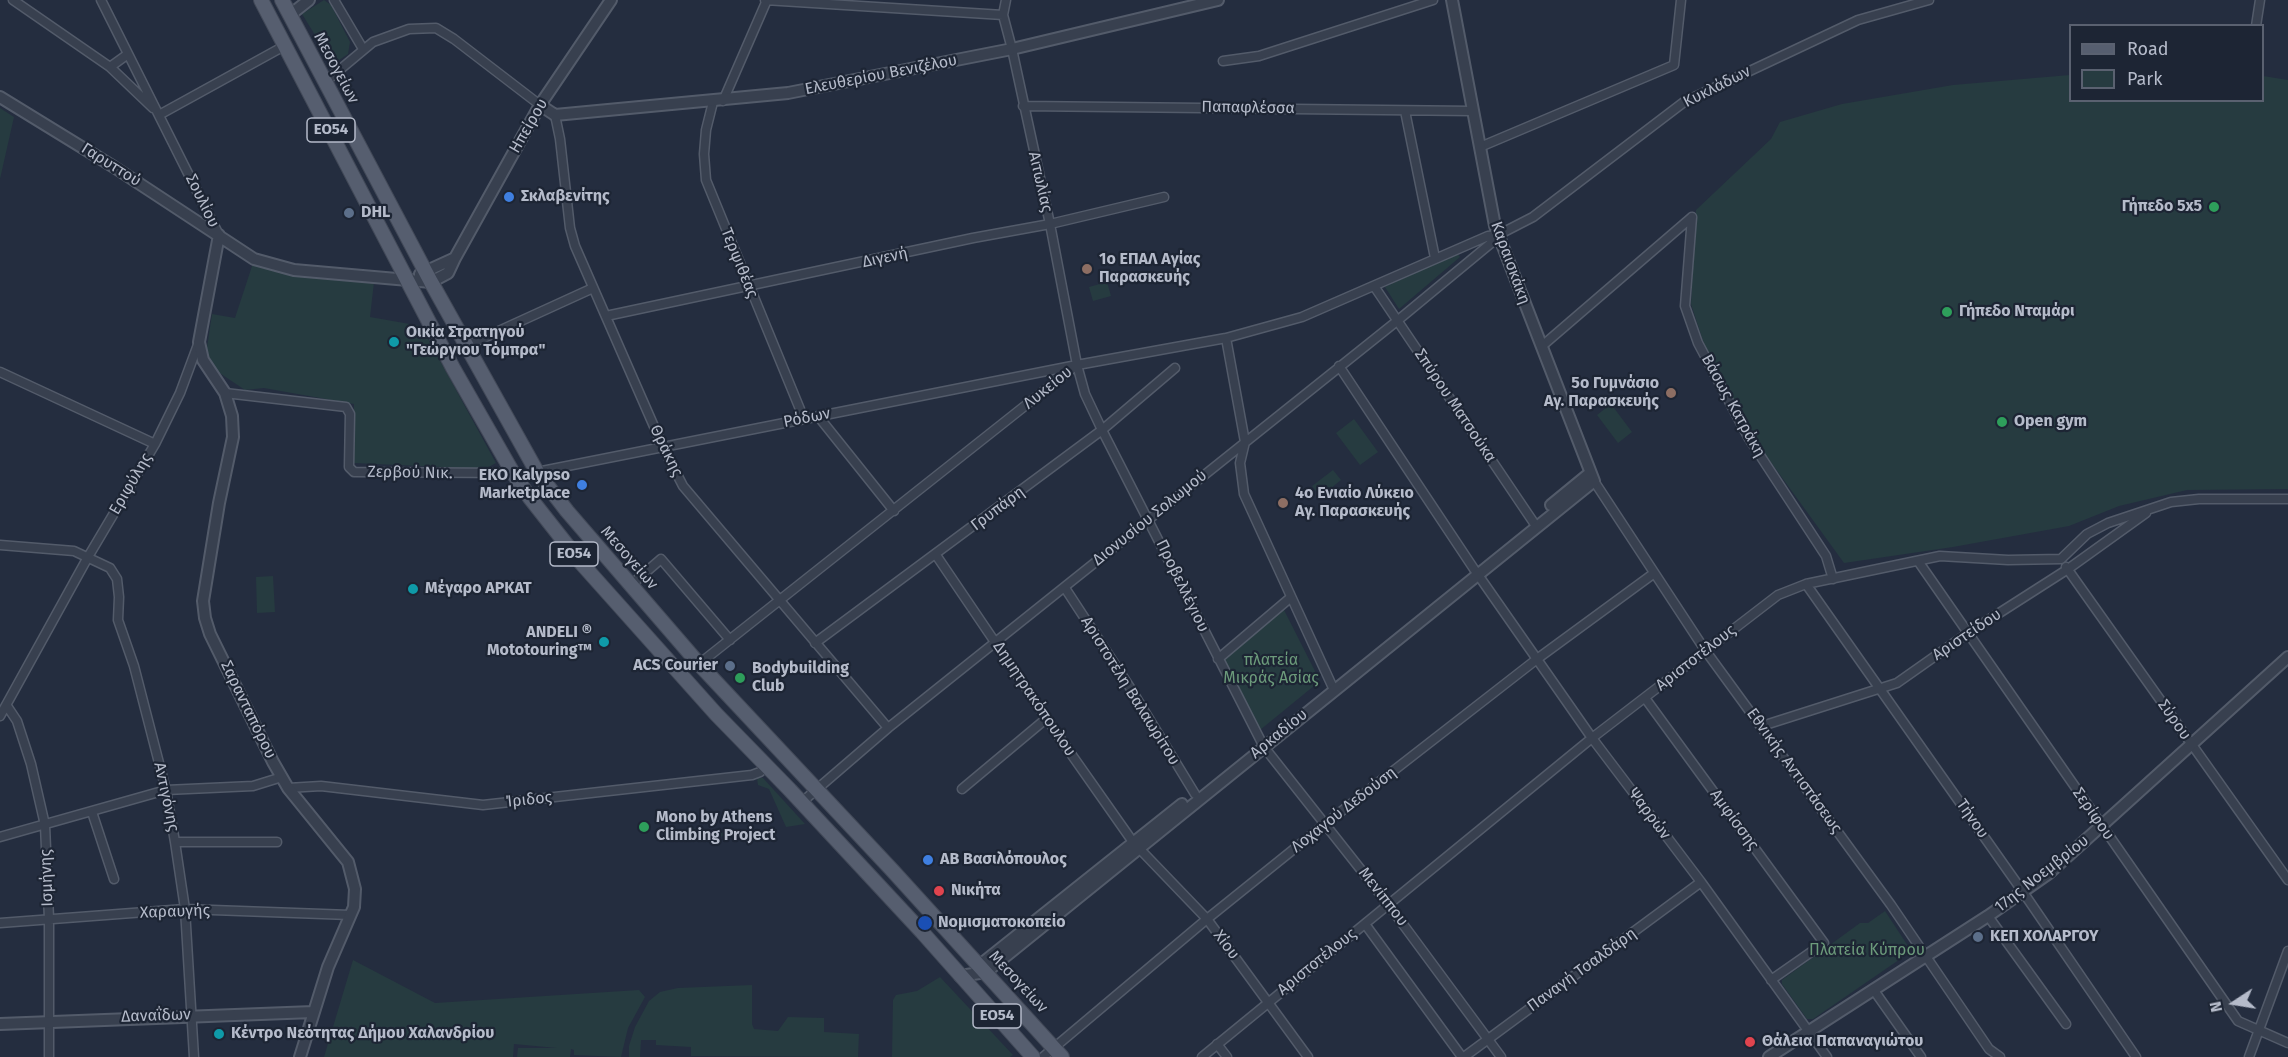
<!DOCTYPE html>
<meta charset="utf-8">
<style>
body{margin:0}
#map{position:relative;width:2288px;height:1057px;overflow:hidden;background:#242d3f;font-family:"Fira Sans",sans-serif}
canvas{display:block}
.legend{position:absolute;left:2069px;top:24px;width:195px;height:78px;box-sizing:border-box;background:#1d2534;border:2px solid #5a6170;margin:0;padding:8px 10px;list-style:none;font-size:18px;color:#b5bbca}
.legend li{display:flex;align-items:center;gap:12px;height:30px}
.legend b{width:30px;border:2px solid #5a6170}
.north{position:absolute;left:2204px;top:973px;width:60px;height:60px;-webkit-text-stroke:4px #1d2534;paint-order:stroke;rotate:258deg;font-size:16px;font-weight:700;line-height:24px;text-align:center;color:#b5bbca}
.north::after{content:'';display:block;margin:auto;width:21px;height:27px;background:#b5bbca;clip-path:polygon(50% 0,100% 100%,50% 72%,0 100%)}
</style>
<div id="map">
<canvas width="2288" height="1057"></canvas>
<ul class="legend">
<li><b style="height:8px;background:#565e6f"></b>Road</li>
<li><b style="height:16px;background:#263b40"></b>Park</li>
</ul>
<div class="north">N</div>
</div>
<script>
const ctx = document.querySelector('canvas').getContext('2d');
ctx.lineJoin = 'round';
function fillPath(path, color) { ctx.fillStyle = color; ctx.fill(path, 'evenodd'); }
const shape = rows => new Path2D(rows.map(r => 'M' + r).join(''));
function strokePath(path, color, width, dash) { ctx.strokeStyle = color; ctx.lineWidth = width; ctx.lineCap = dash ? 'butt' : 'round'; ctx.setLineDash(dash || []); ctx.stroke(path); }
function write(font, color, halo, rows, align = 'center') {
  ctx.font = font + ' "Fira Sans",sans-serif'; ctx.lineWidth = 4.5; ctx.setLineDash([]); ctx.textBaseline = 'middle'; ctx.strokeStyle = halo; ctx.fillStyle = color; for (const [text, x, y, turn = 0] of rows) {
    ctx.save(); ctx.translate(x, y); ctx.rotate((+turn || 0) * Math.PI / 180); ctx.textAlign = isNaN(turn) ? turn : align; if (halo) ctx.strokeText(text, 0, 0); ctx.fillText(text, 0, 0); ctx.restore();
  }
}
fillPath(shape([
 [324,0,331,5,350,42,348,54,333,64,302,14],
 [2070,75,2070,100,2262,100,2263,76,2288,80,2288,489,2187,490,2119,506,2069,526,1953,547,1844,563,1754,439,1706,350,1691,304,1696,210,1771,139,1780,122,1842,104,1953,85],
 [0,108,14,117,0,179],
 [1457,253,1460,257,1399,309,1385,287],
 [253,263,374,282,370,317,421,326,496,463,485,469,354,463,354,404,264,388,245,390,218,372,206,354,212,314,235,318],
 [1107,282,1111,296,1093,301,1089,287],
 [1611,404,1632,432,1618,443,1597,415],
 [1354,419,1378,452,1360,465,1336,433],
 [1333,470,1341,480,1320,497,1312,486],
 [273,576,275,612,257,613,256,577],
 [1283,608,1320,681,1260,730,1222,660],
 [757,778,763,778,805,824,786,827,769,789,758,785],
 [690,825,702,834,760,829,702,840,701,835,692,836],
 [1885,911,1910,949,1909,953,1813,1019,1807,1019,1782,984,1782,980,1860,923,1868,923],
 [353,960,435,1003,639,990,645,997,628,1028,621,1057,574,1055,574,1050,571,1049,570,1057,517,1057,518,1048,557,1048,514,1044,513,1057,324,1057],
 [940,977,1013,1055,1010,1057,892,1057,893,1000,896,995,917,991],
 [752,985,752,1024,754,1029,778,1031,788,1017,824,1018,824,1032,859,1034,858,1057,691,1056,691,1047,656,1045,656,1040,641,1040,640,1057,629,1057,629,1046,635,1027,649,1001,660,992,678,988]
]), '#263b40');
const minor = shape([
 [13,0,110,67,153,108],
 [101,0,219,235],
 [334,0,363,49],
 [765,0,1003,15],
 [1006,0,1003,15,1012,49,1050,224,1077,365,1085,394,1102,430,1264,747,1388,904,1501,1057],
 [2256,26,2260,0],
 [1223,61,1259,56,1433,0],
 [110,67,128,54],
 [325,82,373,42,409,29,436,28,454,39,540,105],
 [723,101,767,0],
 [713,102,706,130,704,154,706,180,804,419],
 [1023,106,1473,111],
 [1405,111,1435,258],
 [159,115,286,45],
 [555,115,560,139,570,228,575,246,663,447,683,486,888,728],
 [1480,147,1674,65,1681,0],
 [1692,217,1685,306,1698,343,1748,437,1826,556,1833,579],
 [1374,286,1536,526],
 [606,316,973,238,1050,224,1164,197],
 [1226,338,1245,442,1240,463,1244,494,1334,690],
 [466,346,593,288],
 [1542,346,1692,217],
 [1339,366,1474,569,1592,738,1701,882,1827,1057],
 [0,372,155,444],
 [225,393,346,407,350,414,349,467,354,472,513,473],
 [818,416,894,511],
 [537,472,1077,365,1226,338,1302,317,1488,236,1498,235,1533,217,1684,102,1858,20,1929,0],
 [1594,481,1705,650,1891,905,1989,1049,2000,1057],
 [0,545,74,551,110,568,117,579,119,597,118,620,134,666,166,790,175,842,185,909,194,1057],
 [936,555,1062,741,1133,842,1207,919,1308,1057],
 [1918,561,2238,1021,2288,1043],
 [2066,567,2288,880],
 [1806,584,2023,892,2136,1057],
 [631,585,661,559,730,640],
 [1065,588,1131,689,1195,794],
 [815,643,1102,430,1175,368],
 [1218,659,1290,598],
 [699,664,1074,367],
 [1645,698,1824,943,1771,980],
 [7,706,17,721,31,764,45,825,49,919,49,1057],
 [0,716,88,557,155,444,180,393,199,342],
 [1762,726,1897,683,1968,633,2068,569,2146,513],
 [288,788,321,786,483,805,752,775,760,772,767,765],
 [962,789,1047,718],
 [802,802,888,728,1397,321,1490,244,1498,235],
 [92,812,114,879],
 [0,837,166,790,253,786,282,777],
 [175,842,277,842],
 [1988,916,2066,1024],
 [0,923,185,909,350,915],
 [1365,924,1462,1057],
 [1873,989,1921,1057],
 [1217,1044,1227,1057],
 [1043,1057,1207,919,1325,824,1537,659,1653,574],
 [1202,1057,1592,738,1778,595,1806,584,1940,556,2008,560,2061,559,2087,534,2108,523,2171,502,2199,499,2288,499],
 [1464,1057,1701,882],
 [2249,1057,2288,951]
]);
const tertiary = shape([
 [290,15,309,0],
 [0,97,114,167,254,259,294,270,431,282,448,273,455,258,540,105,611,0],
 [540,105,555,115,788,93,1012,49,1218,0],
 [219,235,199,342,203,360,225,393,232,416,233,437,219,503,203,601,205,618,210,634,273,762,288,788,348,862,355,889,354,907,328,967,300,1057],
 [420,274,455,258],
 [1551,505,1590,473],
 [980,965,1182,804],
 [960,976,986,972,1594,481,1495,226,1452,0],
 [0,1024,313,1012],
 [1769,1057,1988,916,2048,874,2288,657]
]);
const primary = shape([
 [261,0,453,368,513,473,530,498,582,564,716,714,790,790,922,932,1033,1057],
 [282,0,431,282,537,472,567,511,699,664,892,870,1062,1057]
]);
strokePath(minor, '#535b6a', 11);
strokePath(tertiary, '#535b6a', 14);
strokePath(primary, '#424958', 16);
strokePath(minor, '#38404f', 8);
strokePath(tertiary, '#38404f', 10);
strokePath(primary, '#565e6f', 14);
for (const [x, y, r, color] of [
 [509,197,6,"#3f7fe0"],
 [2214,207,6,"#2e9e5b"],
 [349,213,6,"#5c6f8a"],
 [1087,269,6,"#8d6e63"],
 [1947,312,6,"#2e9e5b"],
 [394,342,6,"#0f9aa8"],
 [1671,393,6,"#8d6e63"],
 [2002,422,6,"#2e9e5b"],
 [582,485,6,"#3f7fe0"],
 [1283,503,6,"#8d6e63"],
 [413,589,6,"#0f9aa8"],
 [604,642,6,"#0f9aa8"],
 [730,666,6,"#5c6f8a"],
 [740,678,6,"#2e9e5b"],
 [644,827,6,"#2e9e5b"],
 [928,860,6,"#3f7fe0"],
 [939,891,6,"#e0444e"],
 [925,923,8,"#1a4fb4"],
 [1978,937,6,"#5c6f8a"],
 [219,1034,6,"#0f9aa8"],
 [1750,1042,6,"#e0444e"]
]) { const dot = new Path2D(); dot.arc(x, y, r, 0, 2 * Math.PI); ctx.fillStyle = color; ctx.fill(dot); strokePath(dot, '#1d2534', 2); }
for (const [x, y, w] of [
 [331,130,48],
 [574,554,48],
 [997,1016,48]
]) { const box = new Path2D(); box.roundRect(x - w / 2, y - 12, w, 24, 4.5); ctx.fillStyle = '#1d2534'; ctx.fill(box); strokePath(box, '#b5bbca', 1.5); }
write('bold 15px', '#b5bbca', null, [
 ["ΕΟ54",331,130],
 ["ΕΟ54",574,554],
 ["ΕΟ54",997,1016]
]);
write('16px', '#b5bbca', '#1d2534', [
 ["Μεσογείων",336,68,62],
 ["Ελευθερίου Βενιζέλου",881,75,-11],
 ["Κυκλάδων",1717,87,-27],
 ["Παπαφλέσσα",1248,108,1],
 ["Ηπείρου",529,126,-60],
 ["Γαρυττού",111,165,32],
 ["Αιτωλίας",1040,182,77],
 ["Σουλίου",202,201,64],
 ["Διγενή",885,258,-12],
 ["Τερψιθέας",739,263,68],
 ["Καραισκάκη",1510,263,70],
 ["Λυκείου",1048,388,-39],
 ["Σπύρου Ματσούκα",1455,406,56],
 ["Βάσως Κατράκη",1733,406,61],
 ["Ρόδων",807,418,-11],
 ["Θράκης",666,451,64],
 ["Ζερβού Νικ.",410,473,1],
 ["Εριφύλης",131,484,-60],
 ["Γρυπάρη",998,509,-37],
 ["Διονυσίου Σολωμού",1150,518,-39],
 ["Μεσογείων",629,558,49],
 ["Προβελλέγιου",1182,586,64],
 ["Αριστείδου",1967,635,-34],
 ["Αριστοτέλους",1696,658,-38],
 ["Αριστοτέλη Βαλαωρίτου",1130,691,58],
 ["Δημητρακόπουλου",1034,699,56],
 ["Σαρανταπόρου",248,710,64],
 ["Σύρου",2174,720,55],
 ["Αρκαδίου",1279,734,-39],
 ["Εθνικής Αντιστάσεως",1794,771,54],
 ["Αντιγόνης",166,797,78],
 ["Ίριδος",529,800,-6],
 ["Λοχαγού Δεδούση",1344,810,-38],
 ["Ψαρρών",1649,814,53],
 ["Σερίφου",2093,814,55],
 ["Τήνου",1972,819,55],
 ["Αμφίσσης",1734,820,54],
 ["17ης Νοεμβρίου",2042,874,-38],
 ["Ισμήνης",47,878,-92],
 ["Μενίππου",1383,897,52],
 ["Χαραυγής",175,912,-2],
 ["Χίου",1226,945,53],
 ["Αριστοτέλους",1317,962,-39],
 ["Παναγή Τσαλδάρη",1582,970,-36],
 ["Μεσογείων",1018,982,47],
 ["Δαναΐδων",156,1016,-2]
]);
write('bold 16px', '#b5bbca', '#1d2534', [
 ["Σκλαβενίτης",521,197],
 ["Γήπεδο 5x5",2202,207,"right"],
 ["DHL",361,213],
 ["1ο ΕΠΑΛ Αγίας",1099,260],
 ["Παρασκευής",1099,278],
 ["Γήπεδο Νταμάρι",1959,312],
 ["Οικία Στρατηγού",406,333],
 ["\"Γεώργιου Τόμπρα\"",406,351],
 ["5ο Γυμνάσιο",1659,384,"right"],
 ["Αγ. Παρασκευής",1659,402,"right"],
 ["Open gym",2014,422],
 ["EKO Kalypso",570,476,"right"],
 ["Marketplace",570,494,"right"],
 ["4ο Ενιαίο Λύκειο",1295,494],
 ["Αγ. Παρασκευής",1295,512],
 ["Μέγαρο ΑΡΚΑΤ",425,589],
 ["ANDELI ®",592,633,"right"],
 ["Mototouring™",592,651,"right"],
 ["ACS Courier",718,666,"right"],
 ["Bodybuilding",752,669],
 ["Club",752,687],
 ["Mono by Athens",656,818],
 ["Climbing Project",656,836],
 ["ΑΒ Βασιλόπουλος",940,860],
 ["Νικήτα",951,891],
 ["Νομισματοκοπείο",938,923],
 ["ΚΕΠ ΧΟΛΑΡΓΟΥ",1990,937],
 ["Κέντρο Νεότητας Δήμου Χαλανδρίου",231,1034],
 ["Θάλεια Παπαναγιώτου",1762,1042]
], 'left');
write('16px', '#6c9b7b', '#1d2534', [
 ["πλατεία",1271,661],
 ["Μικράς Ασίας",1271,679],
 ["Πλατεία Κύπρου",1867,951]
]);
</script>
